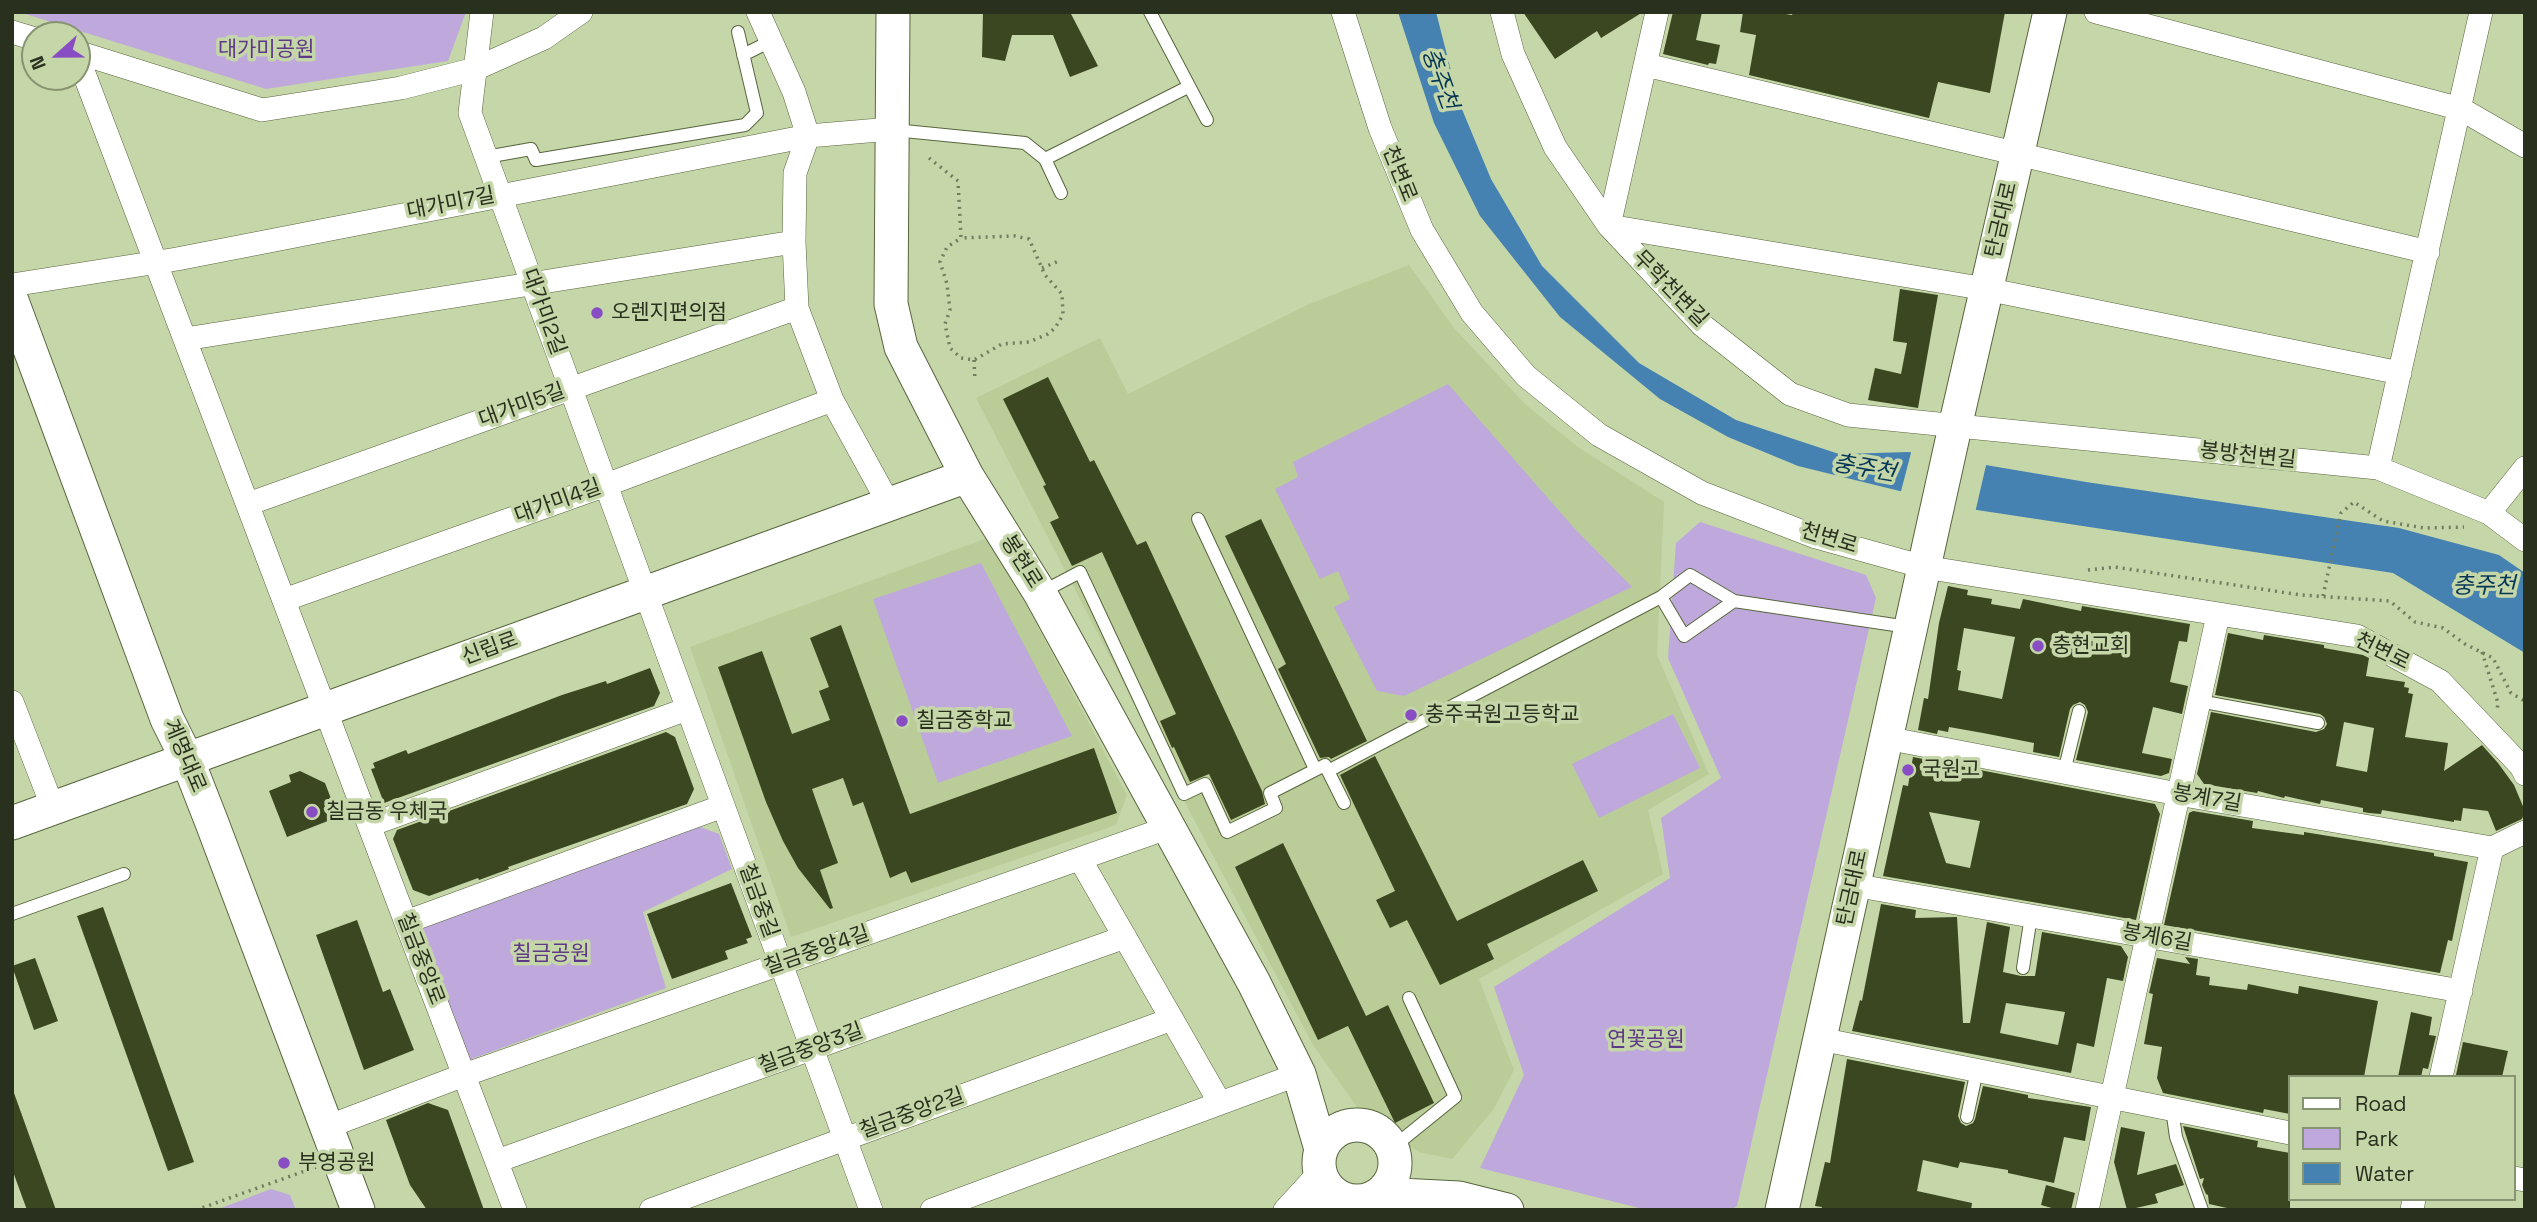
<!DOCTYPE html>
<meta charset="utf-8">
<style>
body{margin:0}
#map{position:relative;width:2537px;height:1222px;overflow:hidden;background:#c5d6a9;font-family:"Space Grotesk",sans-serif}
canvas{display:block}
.frame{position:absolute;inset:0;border:14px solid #2a301e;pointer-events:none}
.legend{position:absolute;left:2288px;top:1075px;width:228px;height:126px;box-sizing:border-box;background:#c5d6a9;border:2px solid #879471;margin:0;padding:9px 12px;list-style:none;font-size:21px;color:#2a301e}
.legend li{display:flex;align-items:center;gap:14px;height:35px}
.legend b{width:35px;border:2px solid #879471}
.north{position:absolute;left:21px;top:21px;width:70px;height:70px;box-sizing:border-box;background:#c5d6a9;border:2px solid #879471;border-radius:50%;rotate:249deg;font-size:19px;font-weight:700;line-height:28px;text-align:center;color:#2a301e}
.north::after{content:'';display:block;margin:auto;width:24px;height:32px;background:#884dc3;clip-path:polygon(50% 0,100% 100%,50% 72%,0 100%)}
</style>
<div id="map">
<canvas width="2537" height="1222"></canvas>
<div class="frame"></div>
<ul class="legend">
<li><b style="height:9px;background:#fff"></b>Road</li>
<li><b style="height:19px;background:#bfa9dc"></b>Park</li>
<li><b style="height:19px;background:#4682b1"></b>Water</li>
</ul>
<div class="north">N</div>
</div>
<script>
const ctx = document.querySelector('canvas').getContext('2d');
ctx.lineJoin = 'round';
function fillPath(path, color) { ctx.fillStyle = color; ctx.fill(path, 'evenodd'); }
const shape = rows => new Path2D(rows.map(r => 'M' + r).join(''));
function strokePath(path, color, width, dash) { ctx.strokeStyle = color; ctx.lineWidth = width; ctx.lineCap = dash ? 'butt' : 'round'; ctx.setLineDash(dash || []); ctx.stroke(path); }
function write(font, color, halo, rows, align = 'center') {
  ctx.font = font + ' "Space Grotesk","Noto Sans KR",sans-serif'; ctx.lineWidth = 7; ctx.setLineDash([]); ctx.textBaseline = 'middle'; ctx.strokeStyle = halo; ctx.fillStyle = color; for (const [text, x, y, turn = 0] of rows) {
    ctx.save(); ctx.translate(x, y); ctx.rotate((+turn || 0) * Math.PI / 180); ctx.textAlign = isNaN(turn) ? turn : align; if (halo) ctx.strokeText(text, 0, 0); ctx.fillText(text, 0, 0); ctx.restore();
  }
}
fillPath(shape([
 [1409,265,1454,328,1526,405,1578,447,1664,502,1657,655,1709,774,1648,810,1663,874,1479,979,1514,1070,1493,1110,1452,1159,1419,1152,1367,1121,1313,1045,1191,814,976,398,1100,338,1128,394,1307,305],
 [990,537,1127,795,1116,825,791,937,690,647]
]), '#bacc98');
fillPath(shape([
 [19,12,466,12,448,61,266,89],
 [1448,384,1575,529,1632,587,1404,696,1377,691,1334,607,1350,599,1338,571,1320,579,1275,489,1298,477,1293,462],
 [1700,522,1866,575,1876,598,1737,1206,1730,1210,1647,1210,1480,1168,1524,1075,1494,987,1670,878,1661,818,1721,778,1668,658,1676,543],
 [981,563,1072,736,938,783,873,599],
 [1673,714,1700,768,1599,818,1572,764],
 [695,825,719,834,732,869,643,912,666,988,466,1061,418,926],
 [271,1189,290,1195,296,1210,216,1210]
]), '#bfa9dc');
fillPath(shape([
 [1398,12,1436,12,1459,102,1491,179,1542,266,1639,363,1736,420,1839,454,1909,452,2086,482,2399,528,2499,555,2525,573,2525,653,2393,573,1977,510,1798,466,1728,437,1660,399,1560,317,1480,216,1434,123]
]), '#4682b1');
fillPath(shape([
 [1912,449,1987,461,1975,513,1900,495]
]), '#c5d6a9');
fillPath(shape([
 [983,12,1070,12,1098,66,1070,77,1053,35,1012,35,1005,61,982,57],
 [1523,12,1643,12,1601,38,1597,31,1555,59],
 [1673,12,1702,12,1696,40,1720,45,1716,64,1709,63,1708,65,1663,54],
 [1743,12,1773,12,1792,15,1793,12,2005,12,1990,93,1938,82,1929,118,1749,75,1756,35,1740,32],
 [1900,289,1938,295,1918,408,1868,400,1875,368,1901,374,1907,343,1893,341],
 [1048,377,1090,462,1094,460,1137,545,1146,541,1262,791,1265,804,1231,820,1209,774,1190,782,1174,747,1172,748,1160,721,1176,714,1102,552,1072,566,1050,522,1059,518,1043,486,1046,485,1003,399],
 [1261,519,1367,741,1331,759,1329,757,1320,758,1293,701,1278,669,1286,664,1225,536],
 [1948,586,1968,590,1967,595,1992,599,1991,604,2020,609,2023,599,2081,611,2082,606,2190,624,2187,642,2179,641,2170,682,2188,686,2182,714,2153,707,2142,753,2172,759,2169,773,2161,776,2076,760,2088,712,2085,705,2080,702,2073,705,2070,709,2059,757,2033,752,2034,743,1983,733,1949,727,1948,732,1938,730,1937,734,1918,730,1924,698,1928,699,1939,623],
 [1964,628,2015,637,2002,699,1958,690,1961,671,1957,670],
 [841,625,910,814,1094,748,1117,813,911,883,906,871,890,878,863,802,853,806,843,778,812,789,838,863,820,870,833,908,830,909,798,868,783,841,766,802,718,667,762,651,792,734,830,720,819,691,829,687,810,638],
 [2228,633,2263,640,2264,635,2324,645,2324,648,2363,655,2369,658,2366,676,2405,682,2404,687,2409,688,2408,693,2413,694,2405,737,2448,743,2444,771,2482,745,2498,763,2514,785,2525,811,2522,819,2496,831,2488,811,2463,808,2461,821,2454,820,2454,822,2382,810,2381,814,2369,813,2363,812,2363,808,2321,800,2320,804,2285,796,2284,798,2258,791,2257,793,2204,784,2197,774,2211,712,2316,732,2324,729,2327,724,2324,717,2320,714,2215,695],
 [2344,722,2374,728,2367,772,2336,766],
 [650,668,660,693,654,706,384,803,371,769,375,768,373,763,406,750,408,754,562,695,606,681,607,684],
 [666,732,675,737,694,789,687,804,508,867,509,869,479,880,478,878,429,896,413,890,393,839,397,830],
 [1375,756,1457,921,1583,860,1598,891,1487,944,1494,959,1440,985,1407,920,1390,928,1376,900,1395,891,1340,775],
 [1913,757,2155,804,2160,814,2136,920,1883,876,1903,785,1908,786],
 [1929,812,1980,821,1970,868,1946,863],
 [300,771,325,783,338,817,287,837,269,791,291,782,289,775],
 [2193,811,2253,821,2252,828,2304,835,2304,832,2366,842,2434,853,2434,856,2468,862,2452,941,2448,940,2440,973,2164,925,2189,813],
 [1283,843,1366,1016,1388,1005,1434,1103,1395,1123,1348,1026,1318,1040,1235,867],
 [731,883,752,937,746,939,748,943,725,951,728,959,672,979,647,914],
 [1881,904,1916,910,1915,918,1957,917,1963,1023,1970,1023,1987,922,2010,927,2003,972,2021,976,2035,976,2042,932,2121,946,2128,957,2123,981,2107,978,2094,1047,2077,1043,2071,1073,1852,1031,1860,1000,1862,1001],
 [2006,1003,2065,1012,2058,1045,2000,1033],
 [103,907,194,1162,168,1171,77,916],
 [357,920,383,992,390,989,414,1050,364,1070,316,935],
 [2185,957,2198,959,2196,975,2210,977,2209,985,2247,990,2248,984,2298,994,2299,986,2378,1001,2364,1077,2290,1077,2290,1114,2264,1109,2263,1113,2163,1093,2157,1078,2162,1047,2144,1044,2153,994,2149,993,2157,958,2190,964],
 [35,958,58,1021,34,1030,12,966],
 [2411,1012,2432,1017,2429,1035,2436,1036,2428,1069,2423,1068,2421,1077,2398,1077],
 [2463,1042,2508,1051,2502,1077,2456,1075],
 [1847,1059,1965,1082,1958,1116,1961,1123,1966,1126,1973,1123,1975,1119,1983,1086,2028,1095,2028,1098,2091,1107,2085,1141,2064,1137,2054,1183,2008,1173,2008,1170,1960,1162,1958,1168,1923,1160,1917,1191,1972,1203,1971,1210,1821,1210,1822,1207,1815,1206,1825,1162,1830,1163],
 [12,1093,14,1093,56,1210,27,1210,12,1169],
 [428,1103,448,1110,484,1210,427,1210,410,1185,386,1120],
 [2183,1126,2258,1141,2257,1147,2290,1153,2290,1210,2236,1210,2209,1204,2208,1195,2206,1194,2202,1185,2204,1178,2200,1179],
 [2121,1127,2145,1132,2137,1175,2176,1164,2184,1185,2155,1194,2158,1203,2127,1210,2114,1162],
 [2046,1185,2075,1193,2071,1210,2059,1210,2041,1205]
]), '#3b4720');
const lane = shape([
 [1150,12,1207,120],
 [743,55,771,41],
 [894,130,1025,143,1045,159,1188,87],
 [486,157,531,149,536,160,745,125,757,113,738,32],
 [1045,159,1061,193],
 [1198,519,1315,769],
 [1042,592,1080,572,1184,794,1205,784,1227,832,1276,808,1270,793,1325,765,1344,803],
 [1661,597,1690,575,1734,601],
 [2199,701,2318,723],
 [1328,771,1661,597,1684,636,1734,601,1908,627],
 [2064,772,2079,711],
 [12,914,124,874],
 [2023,968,2031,916],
 [2172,1109,2176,1137,2202,1210],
 [1967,1117,1977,1070],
 [1392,1148,1455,1097,1409,998]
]);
const street = shape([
 [482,12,470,113,871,1210],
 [758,12,794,92,808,136,795,173,794,242,797,308,832,400,889,504],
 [1343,12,1380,128,1422,230,1472,313,1526,376,1599,435,1702,493,1816,537,1924,567,2357,636,2440,681,2521,766,2525,774],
 [1502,12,1513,54,1555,147,1609,226,1702,325,1790,394,1848,415,2378,468,2489,513,2525,540],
 [1657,12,1609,226,1986,289,2400,373],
 [2096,12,2461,109,2525,146],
 [12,32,35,39],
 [77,52,262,110,401,88,475,69,544,38,581,12],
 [77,55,515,1210],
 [1646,65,2428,252],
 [12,285,177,259,808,136,891,129],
 [185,339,794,242],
 [2378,468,2481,12],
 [248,504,797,308],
 [2489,513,2525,468],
 [284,600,606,485,832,400],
 [12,702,53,808],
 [1886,738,2178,794,2492,848,2525,832],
 [370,825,687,709],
 [1080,859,1220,1103],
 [1853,885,2461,991],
 [406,922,723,806],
 [1820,1039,2290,1133],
 [2441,1077,2492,848],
 [327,1127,464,1075,1170,827],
 [497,1161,1125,937],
 [2514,1178,2525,1180],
 [651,1210,1172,1019],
 [932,1210,1299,1074],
 [1285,1210,1319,1173],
 [1303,1210,1344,1200],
 [2087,1210,2218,615],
 [2412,1210,2414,1199]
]);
const secondary = shape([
 [893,12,891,304,901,347,967,476,1040,593,1254,983,1299,1074,1321,1149],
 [12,301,167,719,187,759,212,823,358,1210],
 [12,823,967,476],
 '1319 1163a38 38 0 1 1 76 0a38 38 0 1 1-76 0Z',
 [1380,1194,1459,1198,1507,1210],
 [1782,1210,1955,427,2050,12]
]);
strokePath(lane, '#58663d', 14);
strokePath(street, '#58663d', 24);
strokePath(secondary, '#58663d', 35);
strokePath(shape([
 [929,158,958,181,961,238,947,247,940,262,947,284,950,310,945,324,950,348,961,358,974,360,1002,344,1029,342,1048,334,1055,328,1063,315,1062,294,1045,275,1029,239,1015,236,961,238],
 [1042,268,1061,260],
 [974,360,975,381],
 [2088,570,2115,567,2301,595,2390,601,2415,622,2443,628,2465,644,2493,658,2511,693,2525,701],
 [2323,596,2341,513,2354,502,2383,521,2424,528,2464,527],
 [2482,652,2498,703,2497,711],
 [196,1210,316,1167]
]), '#727d5f', 3.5, [2, 5]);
strokePath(lane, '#fff', 12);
strokePath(street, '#fff', 23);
strokePath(secondary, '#fff', 33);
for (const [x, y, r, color] of [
 [597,313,7,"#884dc3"],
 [2038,646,7,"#884dc3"],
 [1411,715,7,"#884dc3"],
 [902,721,7,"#884dc3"],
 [1908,770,7,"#884dc3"],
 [312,812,7,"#884dc3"],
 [284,1163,7,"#884dc3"]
]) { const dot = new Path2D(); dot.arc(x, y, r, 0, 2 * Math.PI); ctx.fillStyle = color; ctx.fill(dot); strokePath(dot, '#c5d6a9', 2.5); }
write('21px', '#5e3985', '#c5d6a9', [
 ["대가미공원",266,50],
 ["칠금공원",551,954],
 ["연꽃공원",1646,1040]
]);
write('21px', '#2a301e', '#c5d6a9', [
 ["천변로",1399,174,68],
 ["대가미7길",451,204,-11],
 ["탄금대로",2002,220,-77],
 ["무학천변길",1670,289,46],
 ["대가미2길",543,312,70],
 ["대가미5길",522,406,-20],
 ["봉방천변길",2248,456,6],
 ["대가미4길",558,502,-20],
 ["천변로",1829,539,17],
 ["봉현로",1021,562,58],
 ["신립로",490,649,-20],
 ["천변로",2382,652,26],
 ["계명대로",184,756,67],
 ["봉계7길",2207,799,10],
 ["탄금대로",1853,888,-78],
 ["칠금중길",758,901,70],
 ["봉계6길",2157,938,10],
 ["칠금중앙4길",817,951,-19],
 ["칠금중앙로",420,959,69],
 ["칠금중앙3길",811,1049,-20],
 ["칠금중앙2길",912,1114,-20]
]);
write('21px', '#2a301e', '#c5d6a9', [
 ["오렌지편의점",611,313],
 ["충현교회",2052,646],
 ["충주국원고등학교",1425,715],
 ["칠금중학교",916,721],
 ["국원고",1922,770],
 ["칠금동 우체국",326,812],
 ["부영공원",298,1163]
], 'left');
write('italic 23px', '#043656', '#c5d6a9', [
 ["충주천",1439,79,70],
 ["충주천",1864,469,10],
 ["충주천",2484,587]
]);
</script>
